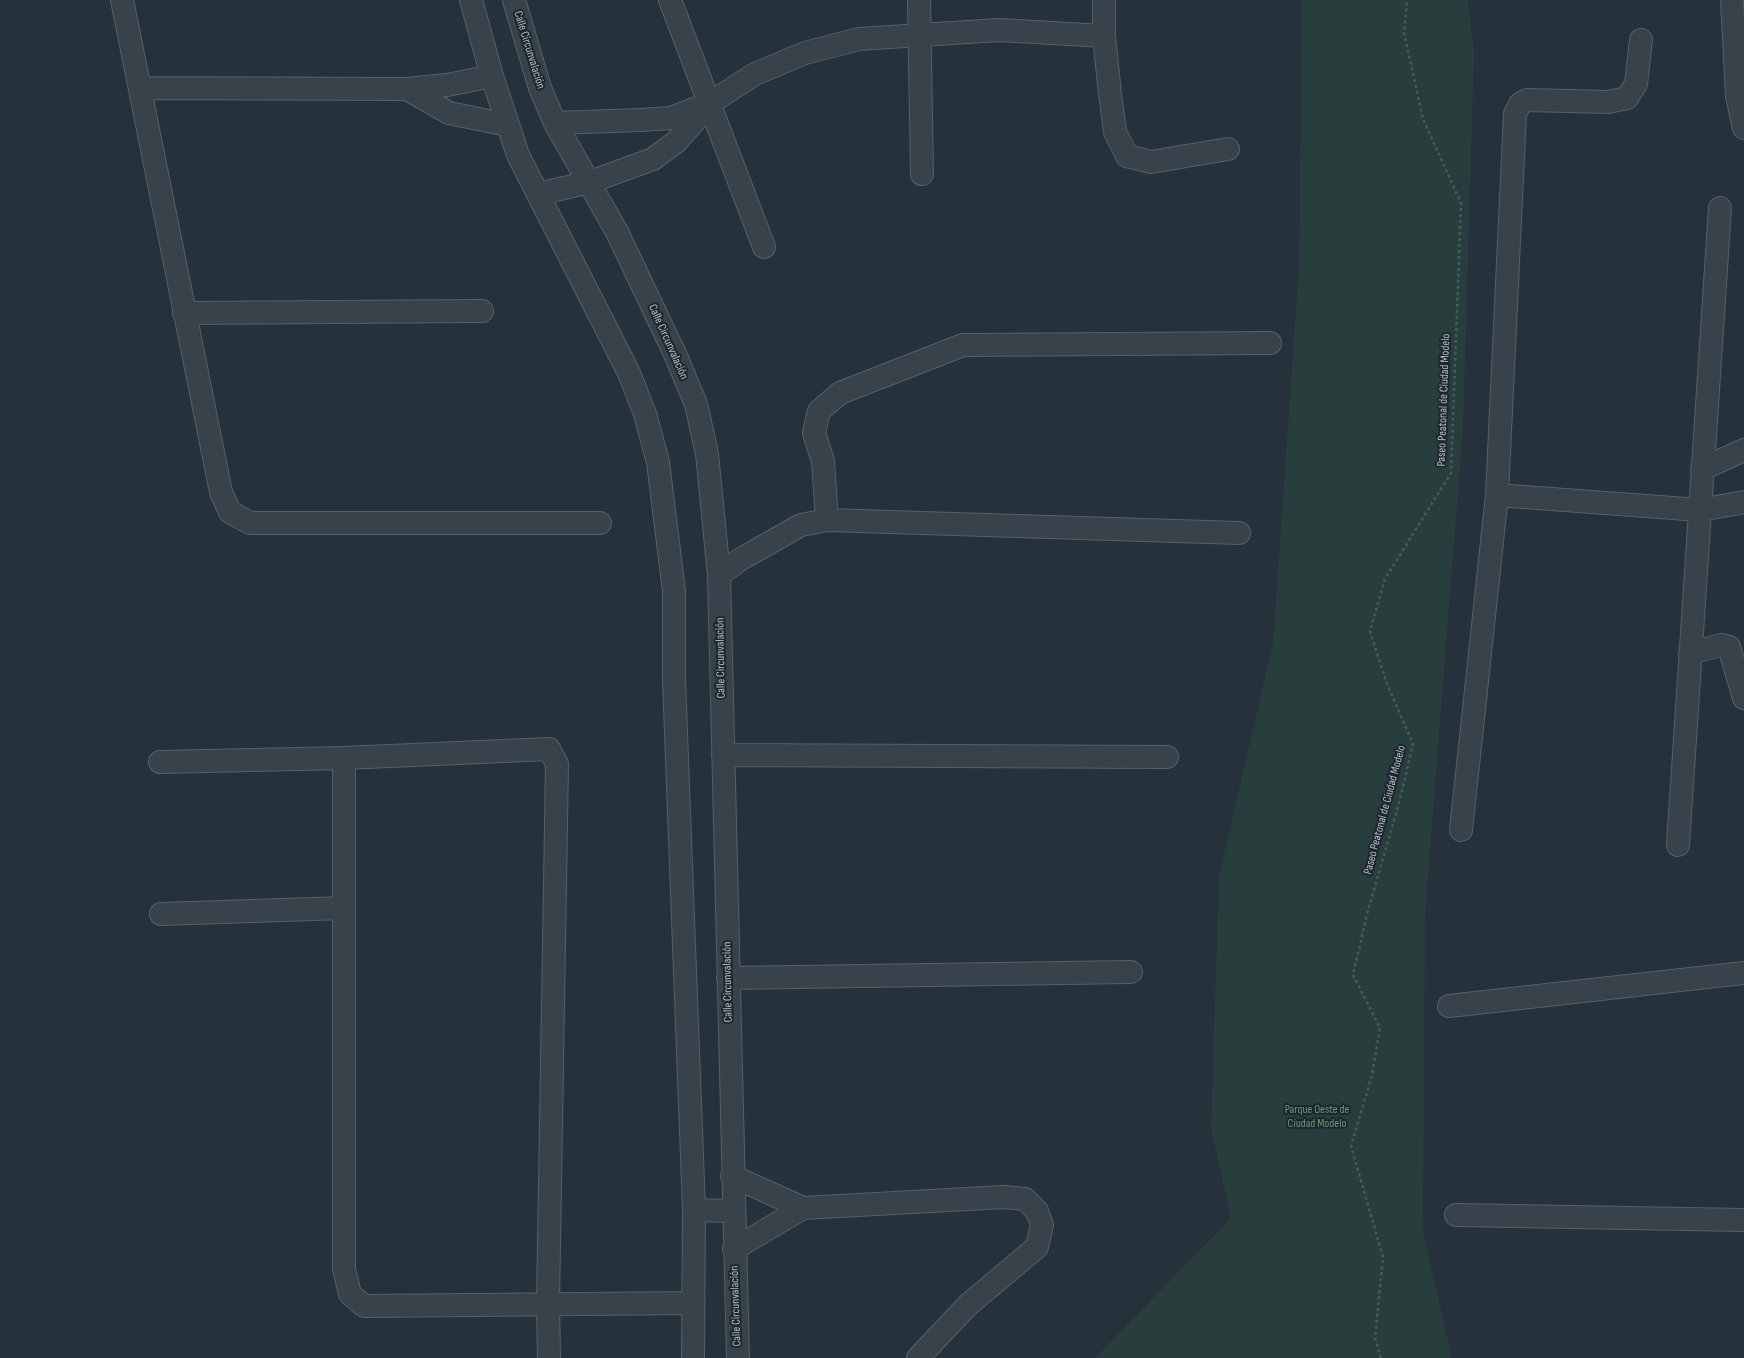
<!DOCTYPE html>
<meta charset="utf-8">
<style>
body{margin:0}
canvas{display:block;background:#25313b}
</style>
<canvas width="1744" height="1358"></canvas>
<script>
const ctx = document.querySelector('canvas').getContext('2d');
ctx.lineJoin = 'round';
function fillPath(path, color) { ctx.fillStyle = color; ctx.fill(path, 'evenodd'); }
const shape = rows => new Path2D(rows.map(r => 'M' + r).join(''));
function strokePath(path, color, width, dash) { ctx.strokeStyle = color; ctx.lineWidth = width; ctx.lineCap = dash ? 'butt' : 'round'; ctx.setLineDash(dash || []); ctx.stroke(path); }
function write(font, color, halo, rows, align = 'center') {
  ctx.font = font + ' "Sofia Sans Condensed",sans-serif'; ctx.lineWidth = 4; ctx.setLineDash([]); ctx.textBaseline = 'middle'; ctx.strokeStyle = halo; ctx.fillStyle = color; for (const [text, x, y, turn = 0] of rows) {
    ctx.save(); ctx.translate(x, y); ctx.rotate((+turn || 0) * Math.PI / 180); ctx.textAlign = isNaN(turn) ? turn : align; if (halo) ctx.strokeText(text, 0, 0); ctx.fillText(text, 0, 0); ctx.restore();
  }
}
fillPath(shape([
 [1302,0,1468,0,1474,53,1463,428,1425,915,1423,1232,1452,1358,1095,1358,1231,1218,1211,1128,1219,876,1273,643,1299,266]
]), '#283e3d');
const minor = shape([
 [122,0,221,492,230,512,250,523,600,523],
 [471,0,492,76,518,155,629,373,645,414,658,462,674,591,674,680,694,1210,693,1358],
 [514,0,540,88,555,123,617,232,675,354,696,404,707,454,719,575,738,1358],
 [670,0,764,247],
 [919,0,922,174],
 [1104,0,1104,36,1110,94,1115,132,1127,156,1151,162,1228,149],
 [1732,0,1737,96,1744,128],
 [140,88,407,89,447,85,492,76],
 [407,89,449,113,508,125],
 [555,123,640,120,671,118,710,103,755,74,805,53,859,39,999,30,1104,36],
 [538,194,590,182,653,159,676,142,708,106],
 [184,313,482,311],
 [1702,469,1744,450],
 [1497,495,1700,510,1744,502],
 [827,520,823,461,814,433,819,411,840,393,963,345,1270,343],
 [719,575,741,559,801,525,827,520,1239,533],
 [1690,653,1721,645,1729,647,1744,698],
 [723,755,1167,757],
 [344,758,344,1269,350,1294,364,1306,692,1303],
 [160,762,344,758,549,749,557,764,548,1304,549,1358],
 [1461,830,1497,495,1515,114,1520,104,1527,100,1608,102,1627,98,1636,84,1641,40],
 [1678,845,1720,208],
 [161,914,344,908],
 [728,978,1131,972],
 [1449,1006,1744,973],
 [732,1176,803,1208],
 [694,1210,733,1211],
 [1456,1215,1744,1220],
 [734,1249,803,1208,1004,1197,1025,1199,1037,1211,1042,1225,1037,1247,968,1305,918,1358]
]);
strokePath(minor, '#576069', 24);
strokePath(shape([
 [1381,1358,1375,1338,1383,1257,1351,1146,1372,1075,1380,1028,1353,975,1367,914,1399,803,1413,744,1387,684,1370,631,1385,579,1451,473,1461,203,1423,119,1404,33,1407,0]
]), '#475a5a', 2.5, [3, 3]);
strokePath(minor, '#38424b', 22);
write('12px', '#b4bdc7', '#1e2730', [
 ["Calle Circunvalación",529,50,73],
 ["Calle Circunvalación",668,342,66],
 ["Paseo Peatonal de Ciudad Modelo",1444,400,-88],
 ["Calle Circunvalación",721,658,-91],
 ["Paseo Peatonal de Ciudad Modelo",1385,810,-75],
 ["Calle Circunvalación",728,982,-91],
 ["Calle Circunvalación",736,1306,-92]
]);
write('12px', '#6d9671', '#1e2730', [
 ["Parque Oeste de",1317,1110],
 ["Ciudad Modelo",1317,1124]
]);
</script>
